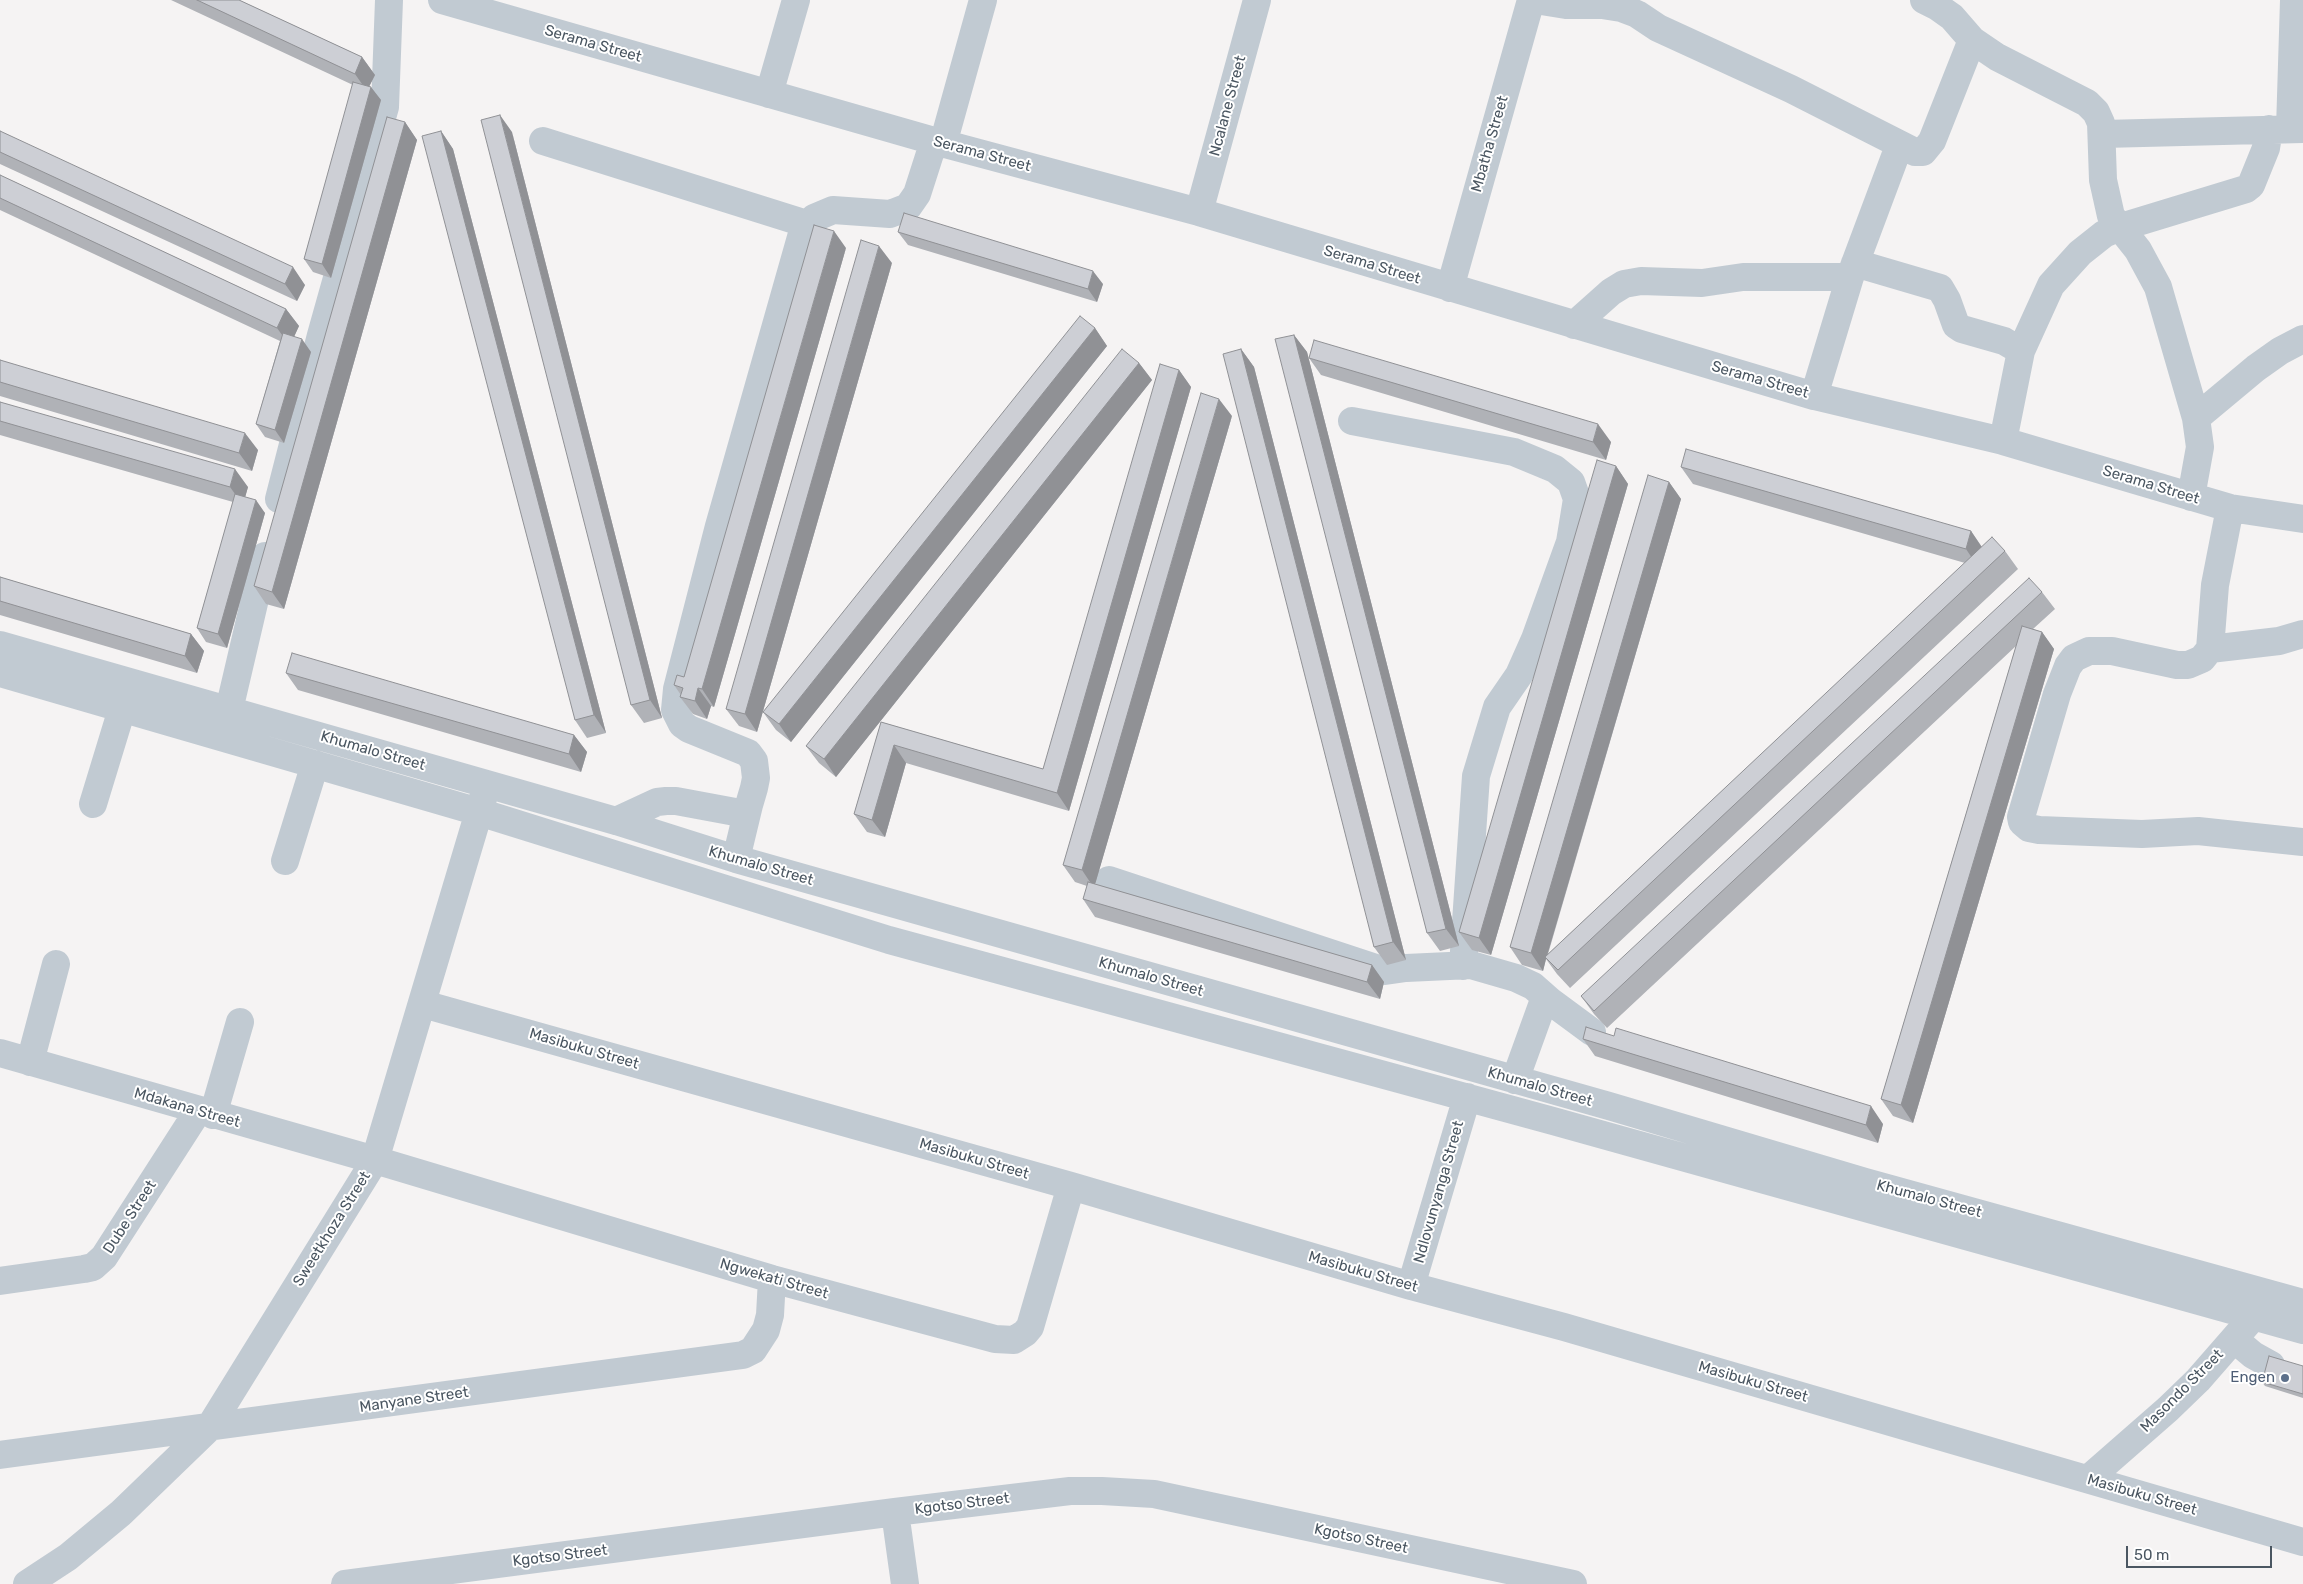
<!DOCTYPE html>
<style>
body{margin:0}
#map{position:relative;width:2303px;height:1584px;overflow:hidden;background:#f5f3f3;font-family:Rubik,sans-serif}
canvas{display:block}
.scale{position:absolute;left:2126px;top:1546px;width:146px;height:22px;box-sizing:border-box;border:2px solid #4a5661;border-top:0;padding-left:6px;font-size:15px;line-height:18px;white-space:nowrap;color:#4a5661;-webkit-text-stroke:4px #fff;paint-order:stroke}
</style>
<div id="map">
<canvas width="2303" height="1584"></canvas>
<div class="scale">50 m</div>
</div>
<script>
const ctx = document.querySelector('canvas').getContext('2d');
ctx.lineJoin = 'round';
const shape = rows => new Path2D(rows.map(r => 'M' + r).join(''));
function strokePath(path, color, width, dash) { ctx.strokeStyle = color; ctx.lineWidth = width; ctx.lineCap = dash ? 'butt' : 'round'; ctx.setLineDash(dash || []); ctx.stroke(path); }
function fillPath(path, color) { ctx.fillStyle = color; ctx.fill(path, 'evenodd'); }
function write(font, color, halo, rows, align = 'center') {
  ctx.font = font + ' Rubik,sans-serif'; ctx.lineWidth = 4; ctx.setLineDash([]); ctx.textBaseline = 'middle'; ctx.strokeStyle = halo; ctx.fillStyle = color; for (const [text, x, y, turn = 0] of rows) {
    ctx.save(); ctx.translate(x, y); ctx.rotate((+turn || 0) * Math.PI / 180); ctx.textAlign = isNaN(turn) ? turn : align; if (halo) ctx.strokeText(text, 0, 0); ctx.fillText(text, 0, 0); ctx.restore();
  }
}
strokePath(shape([
 [442,0,934,141,1199,212,1814,396,2003,441,2230,508,2303,519],
 [1535,0,1566,5,1602,5,1621,8,1637,14,1658,28,1791,89,1915,152,1923,152,1932,141,1972,40],
 [1924,0,1938,7,1952,17,1972,40,1997,57,2087,103,2096,112,2101,123,2103,180,2111,216,2138,250,2158,287,2196,418,2200,447,2191,497],
 [769,94,796,0],
 [2290,129,2294,0],
 [2103,134,2303,129],
 [543,141,807,224],
 [943,144,983,0],
 [1199,212,1257,0],
 [1855,263,1940,288,1947,300,1956,325,1962,329,2004,341,2021,351],
 [1450,288,1531,0],
 [1574,325,1611,292,1624,284,1641,281,1702,283,1743,277,1850,277],
 [1814,396,1850,277,1899,146],
 [2196,418,2256,368,2280,351,2303,339],
 [1352,421,1514,452,1555,469,1571,482,1577,499,1570,542,1535,639,1519,675,1497,707,1476,776,1463,966],
 [2003,441,2021,351,2051,285,2080,253,2104,234,2118,228,2246,189,2251,185,2266,148,2269,129],
 [279,499,321,335,385,107,389,0],
 [2230,508,2215,585,2210,649,2202,659,2188,665,2177,665,2112,651,2089,651,2074,658,2068,666,2057,694,2021,817,2022,822,2029,828,2039,830,2142,834,2198,831,2303,842],
 [0,645,616,821,736,859,1609,1106,1865,1182,2303,1303],
 [2210,649,2279,641,2303,634],
 [0,673,479,812,889,940,1553,1121,2303,1330],
 [229,710,265,556],
 [93,804,122,709],
 [616,821,657,802,666,801,676,801,746,814],
 [736,859,749,805,754,788,756,778,754,761,748,753,689,729,682,724,675,710,677,689,719,526,803,230,814,218,833,210,890,214,908,207,917,194,934,141],
 [285,861,315,764],
 [1109,880,1385,971,1406,968,1471,965,1516,978,1533,986,1550,1001,1592,1032],
 [423,1004,1071,1186,1411,1286,1564,1327,2303,1542],
 [0,1053,375,1160,772,1279,995,1339,1014,1340,1025,1333,1030,1327,1071,1186],
 [30,1062,56,964],
 [1515,1080,1545,997],
 [213,1115,240,1022],
 [0,1281,84,1269,93,1267,104,1257,198,1111],
 [1411,1286,1467,1097],
 [2234,1339,2253,1355,2271,1365],
 [0,1455,743,1355,753,1350,766,1330,770,1315,772,1279],
 [2088,1479,2168,1409,2198,1380,2253,1317,2256,1302],
 [895,1512,905,1584],
 [27,1584,68,1557,121,1513,209,1428,375,1160,484,795],
 [345,1584,895,1512,1070,1491,1102,1491,1154,1494,1573,1584]
]), '#c1cad2', 28);
fillPath(shape([
 [171,0,239,0,362,57,375,75,369,86,381,100,331,278,313,272,304,259,353,85],
 [405,122,417,140,284,609,266,604,254,586],
 [0,131,305,285,297,301,0,164],
 [441,131,453,149,606,733,587,738,575,720],
 [512,132,662,718,644,723,631,705],
 [0,175,286,309,299,326,294,336,311,352,284,443,265,437,256,424,280,341,0,210],
 [898,232,1103,284,1097,302,908,245],
 [846,248,714,707,711,706,707,719,693,714,680,697,681,695,674,685,684,677],
 [892,263,757,732,739,726,726,709],
 [1095,328,1107,346,791,742,776,730,763,712],
 [1294,335,1307,352,1459,946,1440,951,1427,933],
 [1241,349,1254,367,1406,960,1387,965,1374,947],
 [1309,358,1611,442,1606,460,1321,375],
 [0,360,258,450,252,471,0,396],
 [1139,363,1152,380,836,777,819,763,806,746],
 [1179,370,1191,387,1069,811,906,763,885,837,867,832,854,814,881,722,1043,769],
 [0,402,248,487,245,497,265,513,227,648,206,642,197,628,233,502,0,435],
 [1232,416,1095,884,1372,965,1384,982,1380,999,1095,917,1083,899,1087,886,1075,882,1063,865],
 [1616,466,1628,484,1491,955,1472,950,1459,932],
 [1681,467,1971,531,1982,547,2005,551,2018,569,1570,988,1557,974,1546,959,1543,971,1522,965,1510,947,1669,482,1681,499,1548,954,1965,563,1693,484],
 [0,577,191,634,204,651,197,673,0,615],
 [2042,592,2055,609,2033,629,2042,632,2054,649,1913,1123,1893,1116,1881,1099,2016,646,1607,1028,1594,1014,1581,996],
 [286,673,574,735,587,752,581,772,298,690],
 [1614,1036,1883,1124,1878,1143,1595,1056,1583,1039],
 [2303,1366,2303,1398,2265,1386,2262,1382]
]), '#b0b2b7');
fillPath(shape([
 [362,57,375,75,367,91,355,74],
 [371,87,381,100,331,278,322,264],
 [500,115,512,132,662,718,650,700],
 [405,122,417,140,284,609,272,592],
 [441,131,453,149,606,733,594,715],
 [834,231,846,248,714,707,702,689],
 [879,246,892,263,757,732,745,714],
 [293,267,305,285,297,301,285,284],
 [1093,271,1103,284,1097,302,1088,289],
 [286,309,299,326,290,346,277,328],
 [1095,328,1107,346,791,742,779,724],
 [1294,335,1307,352,1459,946,1446,929],
 [302,339,311,352,284,443,275,430],
 [1241,349,1254,367,1406,960,1393,942],
 [1139,363,1152,380,836,777,824,759],
 [1179,370,1191,387,1069,811,1057,793],
 [1219,399,1232,416,1094,888,1082,870],
 [1598,424,1611,442,1606,460,1593,442],
 [245,433,258,450,252,471,239,453],
 [1616,466,1628,484,1491,955,1479,938],
 [235,469,248,487,243,505,230,487],
 [1669,482,1681,499,1546,959,1545,957,1546,959,1543,971,1531,953],
 [256,500,265,513,227,648,218,634],
 [1971,531,1983,549,1978,567,1966,549],
 [2042,632,2054,649,1913,1123,1901,1105],
 [191,634,204,651,197,673,185,656],
 [698,688,711,706,707,719,695,701],
 [574,735,587,752,581,772,569,754],
 [894,745,906,763,885,837,872,820],
 [1372,965,1384,982,1380,999,1367,982],
 [1871,1106,1883,1124,1878,1143,1866,1125]
]), '#909195');
const building = shape([
 [197,0,239,0,362,57,355,74,197,0],
 [353,82,371,87,322,264,304,259,353,82],
 [500,115,650,700,631,705,481,120,500,115],
 [387,117,405,122,272,592,254,586,387,117],
 [0,131,293,267,285,284,0,152,0,131],
 [441,131,594,715,575,720,422,136,441,131],
 [0,175,286,309,277,328,0,198,0,175],
 [904,213,1093,271,1088,289,898,232,904,213],
 [814,225,834,231,702,689,698,688,695,701,680,697,683,688,674,685,677,675,684,677,814,225],
 [861,240,879,246,745,714,726,709,861,240],
 [1080,316,1095,328,779,724,763,712,1080,316],
 [283,333,302,339,275,430,256,424,283,333],
 [1294,335,1446,929,1427,933,1275,339,1294,335],
 [1314,340,1598,424,1593,442,1309,358,1314,340],
 [1122,349,1139,363,824,759,806,746,1122,349],
 [1241,349,1393,942,1374,947,1223,354,1241,349],
 [0,360,245,433,239,453,0,382,0,360],
 [1160,364,1179,370,1057,793,894,745,872,820,854,814,881,722,1043,769,1160,364],
 [1201,393,1219,399,1082,870,1063,865,1201,393],
 [0,402,235,469,230,487,0,421,0,402],
 [1686,449,1971,531,1966,549,1681,467,1686,449],
 [1597,460,1616,466,1479,938,1459,932,1597,460],
 [1648,475,1669,482,1531,953,1510,947,1648,475],
 [235,494,256,500,218,634,197,628,235,494],
 [1992,537,2005,551,1558,970,1545,957,1992,537],
 [0,577,191,634,185,656,0,601,0,577],
 [2029,578,2042,592,1594,1011,1581,996,2029,578],
 [2022,626,2042,632,1901,1105,1881,1099,2022,626],
 [292,653,574,735,569,754,286,673,292,653],
 [1088,882,1372,965,1367,982,1083,899,1088,882],
 [1586,1027,1614,1036,1616,1028,1871,1106,1866,1125,1583,1039,1586,1027],
 [2269,1356,2303,1366,2303,1394,2262,1382,2269,1356]
]);
fillPath(building, '#cdcfd5');
strokePath(building, '#909195', 1);
for (const [x, y, r, color] of [
 [2285,1378,5,"#5c6f8a"]
]) { const dot = new Path2D(); dot.arc(x, y, r, 0, 2 * Math.PI); ctx.fillStyle = color; ctx.fill(dot); strokePath(dot, '#fff', 2); }
write('15px', '#4a5661', '#fff', [
 ["Serama Street",593,44,16],
 ["Ncalane Street",1228,106,-75],
 ["Mbatha Street",1490,144,-74],
 ["Serama Street",982,154,15],
 ["Serama Street",1372,265,17],
 ["Serama Street",1760,380,16],
 ["Serama Street",2151,485,17],
 ["Khumalo Street",373,751,16],
 ["Khumalo Street",761,866,16],
 ["Khumalo Street",1151,977,16],
 ["Masibuku Street",584,1049,16],
 ["Khumalo Street",1540,1087,16],
 ["Mdakana Street",187,1108,16],
 ["Masibuku Street",974,1159,16],
 ["Ndlovunyanga Street",1439,1192,-74],
 ["Khumalo Street",1929,1199,15],
 ["Dube Street",130,1217,-57],
 ["Sweetkhoza Street",332,1229,-58],
 ["Masibuku Street",1363,1272,16],
 ["Ngwekati Street",774,1279,16],
 ["Masibuku Street",1753,1382,16],
 ["Masondo Street",2182,1391,-45],
 ["Manyane Street",414,1400,-8],
 ["Masibuku Street",2142,1495,16],
 ["Kgotso Street",962,1504,-7],
 ["Kgotso Street",1361,1539,12],
 ["Kgotso Street",560,1556,-7]
]);
write('15px', '#4e5e75', '#fff', [
 ["Engen",2275,1378]
], 'right');
</script>
